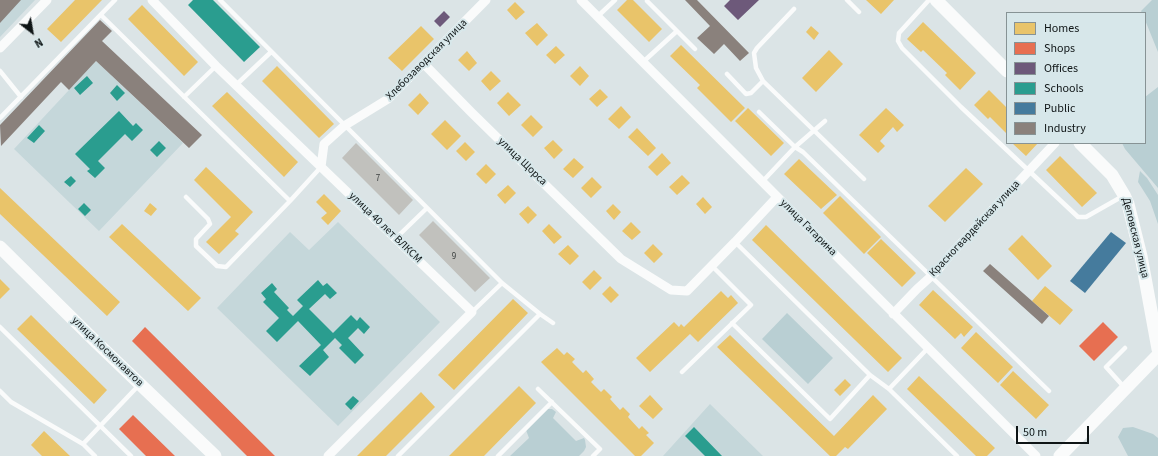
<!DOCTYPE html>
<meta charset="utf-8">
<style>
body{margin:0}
#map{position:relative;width:1158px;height:456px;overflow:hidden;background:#dbe4e6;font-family:"Source Sans 3",sans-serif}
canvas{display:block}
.legend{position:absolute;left:1006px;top:12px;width:140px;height:132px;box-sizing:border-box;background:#d7e7ea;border:1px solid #879395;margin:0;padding:5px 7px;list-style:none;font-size:12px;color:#0f1516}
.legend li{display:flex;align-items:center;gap:8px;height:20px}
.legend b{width:20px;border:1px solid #879395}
.north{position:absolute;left:12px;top:12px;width:40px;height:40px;-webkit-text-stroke:3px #d7e7ea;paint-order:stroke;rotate:149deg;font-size:11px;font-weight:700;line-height:16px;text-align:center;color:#0f1516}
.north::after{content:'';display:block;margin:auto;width:14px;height:18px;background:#0f1516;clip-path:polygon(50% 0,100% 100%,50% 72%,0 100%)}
.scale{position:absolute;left:1016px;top:426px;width:73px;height:18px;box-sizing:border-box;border:2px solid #0f1516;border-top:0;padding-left:5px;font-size:12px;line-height:14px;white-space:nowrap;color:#0f1516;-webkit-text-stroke:3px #d7e7ea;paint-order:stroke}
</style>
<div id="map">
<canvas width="1158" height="456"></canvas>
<ul class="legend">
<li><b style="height:11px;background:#e9c46a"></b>Homes</li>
<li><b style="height:11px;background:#e76f51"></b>Shops</li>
<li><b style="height:11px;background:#6d597a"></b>Offices</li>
<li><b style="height:11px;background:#2a9d8f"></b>Schools</li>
<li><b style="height:11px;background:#457b9d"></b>Public</li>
<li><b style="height:11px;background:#8a817c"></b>Industry</li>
</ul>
<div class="north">N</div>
<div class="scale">50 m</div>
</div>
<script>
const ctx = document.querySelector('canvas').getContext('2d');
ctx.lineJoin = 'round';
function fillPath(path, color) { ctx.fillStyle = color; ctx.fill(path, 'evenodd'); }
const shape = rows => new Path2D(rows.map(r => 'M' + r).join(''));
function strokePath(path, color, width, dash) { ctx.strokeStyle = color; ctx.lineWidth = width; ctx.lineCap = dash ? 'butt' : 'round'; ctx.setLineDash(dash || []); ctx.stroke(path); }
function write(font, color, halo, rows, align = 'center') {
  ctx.font = font + ' "Source Sans 3",sans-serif'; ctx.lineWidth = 4; ctx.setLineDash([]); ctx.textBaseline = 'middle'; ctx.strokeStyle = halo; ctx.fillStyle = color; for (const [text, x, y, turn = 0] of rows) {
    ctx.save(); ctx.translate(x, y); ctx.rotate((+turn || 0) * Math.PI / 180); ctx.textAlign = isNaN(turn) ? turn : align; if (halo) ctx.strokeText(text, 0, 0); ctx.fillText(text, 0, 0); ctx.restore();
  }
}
fillPath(shape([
 [0,0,35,0,0,37],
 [96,61,183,143,99,231,14,149],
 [338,222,440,322,338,426,217,308,290,232,309,250],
 [710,404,763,456,663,456]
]), '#c5d7da');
fillPath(shape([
 [1152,0,1158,0,1158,52,1145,20,1145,13,1142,13,1141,11],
 [1158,87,1158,188,1125,149,1122,143,1145,143,1145,97],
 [1140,171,1147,178,1158,195,1158,224,1150,201,1138,182],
 [787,313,833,358,808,384,762,339],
 [546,409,552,409,556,412,553,418,576,441,584,438,585,440,586,447,584,451,579,456,510,456,529,438,526,430],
 [1133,427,1153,434,1158,438,1158,456,1128,456,1118,437,1123,428]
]), '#b9cfd3');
fillPath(shape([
 [75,0,102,0,61,42,47,29],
 [627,0,633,0,662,29,649,42,617,10],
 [866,0,894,0,881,14],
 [515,2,525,12,516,20,507,10],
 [142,5,198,62,184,76,128,19],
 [923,22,976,73,960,90,945,75,947,73,923,50,921,52,907,39],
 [537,23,548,35,537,46,525,33],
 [421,26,434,39,402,71,388,58],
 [811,26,819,33,814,40,806,32],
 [681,45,745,108,731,122,697,88,700,85,670,56],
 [556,46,565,55,555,64,546,55],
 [829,50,843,64,816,92,802,78],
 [467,51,477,63,469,71,458,60],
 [277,66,334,124,319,138,262,81],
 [580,66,589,76,580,86,570,76],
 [491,71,501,81,490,91,481,81],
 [600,89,608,97,597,107,589,99],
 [989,90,1007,108,1007,134,990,117,988,119,974,105],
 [227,92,298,162,284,177,212,106],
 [508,92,521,105,509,116,497,103],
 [420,93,429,103,418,115,408,105],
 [621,106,631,117,619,129,608,119],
 [748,108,784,143,771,156,735,121],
 [886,108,904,125,897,132,893,127,880,141,885,146,878,153,859,135],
 [531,115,543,127,533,137,521,125],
 [445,120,461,136,447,150,431,134],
 [637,128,656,148,648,156,628,137],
 [553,140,563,150,554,159,544,148],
 [465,142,475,152,466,161,456,151],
 [1012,143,1038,143,1026,156],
 [662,153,671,163,657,176,648,167],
 [1060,156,1097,193,1082,207,1046,170],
 [574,158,584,167,573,178,563,169],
 [799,159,837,195,821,209,784,174],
 [486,164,496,174,486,184,476,174],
 [206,167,253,212,235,231,239,234,219,254,206,242,231,217,194,180],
 [966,168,983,184,945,222,928,206],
 [682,175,690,183,677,195,669,187],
 [592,177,602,187,591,198,581,188],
 [508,185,516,193,505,204,497,195],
 [0,188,120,302,107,316,0,214],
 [324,194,341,211,328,225,321,218,327,213,316,202],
 [840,196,881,237,864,254,823,213],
 [703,197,712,207,705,214,696,204],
 [150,203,157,209,151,216,144,211],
 [613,204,621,212,614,220,606,211],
 [528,206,537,215,528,224,519,214],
 [631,222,641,232,632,240,622,231],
 [122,224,201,298,188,311,109,237],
 [549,224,562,237,554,244,542,231],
 [766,225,902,358,888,372,752,240],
 [1022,235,1052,266,1038,280,1008,249],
 [881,239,916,273,902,287,867,253],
 [653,244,663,254,654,263,644,253],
 [568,245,579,256,570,265,558,254],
 [594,270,602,278,590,290,582,282],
 [0,279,10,289,0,299],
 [610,286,619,295,611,303,602,294],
 [1045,286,1073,310,1060,325,1032,301],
 [933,290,973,327,964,337,961,333,955,339,919,305],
 [721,291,728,298,731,295,738,303,698,342,690,334,650,372,636,358,674,322,679,327,681,324,684,327],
 [513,299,528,313,454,390,438,375],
 [31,315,107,390,94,404,17,329],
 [976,332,1013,367,998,383,961,348],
 [730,335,834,436,873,395,887,409,848,449,845,447,836,456,830,456,717,347],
 [557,348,564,355,567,352,575,359,572,362,583,373,586,370,594,379,591,382,601,392,604,389,612,397,610,399,620,410,623,407,630,414,628,417,639,429,642,426,649,433,646,435,654,443,641,456,635,456,541,362],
 [1013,371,1049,405,1036,419,1000,385],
 [919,376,995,448,987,456,976,456,907,389],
 [845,379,851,385,840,396,834,390],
 [519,386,536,403,484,456,449,456],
 [421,392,435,407,386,456,357,456],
 [650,395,663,409,653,419,639,406],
 [44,431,70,456,42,456,31,445]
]), '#e9c46a');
fillPath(shape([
 [1103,322,1118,337,1094,361,1079,346],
 [145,327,275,456,247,456,132,341],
 [133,415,175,456,146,456,119,429]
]), '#e76f51');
fillPath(shape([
 [730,0,759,0,738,20,724,6],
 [444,11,450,17,440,27,434,21]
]), '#6d597a');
fillPath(shape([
 [193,0,213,0,260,47,244,62,188,5],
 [87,76,93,83,80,95,74,88],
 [117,85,125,93,117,101,110,93],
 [119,111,133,126,136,123,143,130,132,141,125,134,98,161,105,168,95,178,87,171,90,169,75,154],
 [39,125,45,131,34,143,27,138],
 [159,141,166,148,157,157,150,150],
 [71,176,76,181,70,187,64,182],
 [84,203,91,210,85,216,78,209],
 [318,280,323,286,327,283,337,293,330,299,325,294,309,309,333,333,351,315,357,321,360,317,370,327,364,334,358,328,348,338,364,355,355,364,339,348,342,345,335,338,323,350,329,357,310,376,299,366,321,345,298,321,277,342,266,331,279,318,263,302,266,299,261,293,272,283,277,289,274,292,289,308,287,310,293,316,303,306,297,300],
 [353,396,359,401,351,410,345,404],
 [694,427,722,456,705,456,685,436]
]), '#2a9d8f');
fillPath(shape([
 [1111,232,1126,243,1085,293,1070,281]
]), '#457b9d');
fillPath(shape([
 [0,0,21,0,0,23],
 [685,0,697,0,749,53,740,61,724,44,714,54,697,38,710,26],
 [100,20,112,31,102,41,202,135,189,148,96,61,69,90,61,82,1,146,0,125],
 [990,264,1049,316,1042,324,983,271]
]), '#8a817c');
fillPath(shape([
 [356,143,413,200,399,215,342,158],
 [433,221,490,278,475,292,419,235]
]), '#c1c1bd');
strokePath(shape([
 [220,0,502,283,540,314],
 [847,0,859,12],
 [929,0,899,33,898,41,902,48,961,107,1078,217,1086,217,1123,196],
 [647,1,695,49],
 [794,9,757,48,754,53,756,68,763,81,864,179],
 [101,15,290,201,321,167],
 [598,16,615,0],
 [643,62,677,31],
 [0,71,21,97],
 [727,74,746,94,751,93,763,81],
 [236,85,271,52],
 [184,97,216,66],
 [759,112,795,147,803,152,1049,391],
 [0,118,115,0],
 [762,182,795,147,825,121],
 [186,197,208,219,210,224,196,239,196,246,217,266,226,267,290,201],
 [396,238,427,208],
 [735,242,870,375,889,389,957,456],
 [472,312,502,283],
 [732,323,830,419,870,375],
 [0,327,131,456],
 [682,372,751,305,712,266],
 [1124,387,1106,367,1125,348],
 [538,389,600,449,593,456],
 [889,389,928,348],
 [0,391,11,402,83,444],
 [95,456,83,444,139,385],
 [398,456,540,314,553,323],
 [498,456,552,402]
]), '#fafbfb', 4.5);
strokePath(shape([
 [152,0,216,66,472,312,328,456],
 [581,0,1036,456],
 [0,48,47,0],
 [424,64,471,112,621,259,671,290,687,291,735,242,777,197],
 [321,167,324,144,344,126,388,99,486,0],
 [893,314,917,289,937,271,950,255,1055,143]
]), '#fafbfb', 9);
strokePath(shape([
 [936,0,1007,71],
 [1080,143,1112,175,1124,195,1128,204,1141,256,1158,349],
 [0,247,96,342,215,456],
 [1060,456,1158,355]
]), '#fafbfb', 13);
write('9px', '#3c4040', null, [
 ["7",378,179],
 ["9",454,257]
]);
write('11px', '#0f1516', '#d7e7ea', [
 ["Хлебозаводская улица",427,60,-45],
 ["улица Щорса",522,162,44],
 ["улица 40 лет ВЛКСМ",385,228,44],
 ["улица Гагарина",808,228,45],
 ["Красногвардейская улица",975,229,-47],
 ["Деповская улица",1135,238,76],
 ["улица Космонавтов",107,352,44]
]);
</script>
